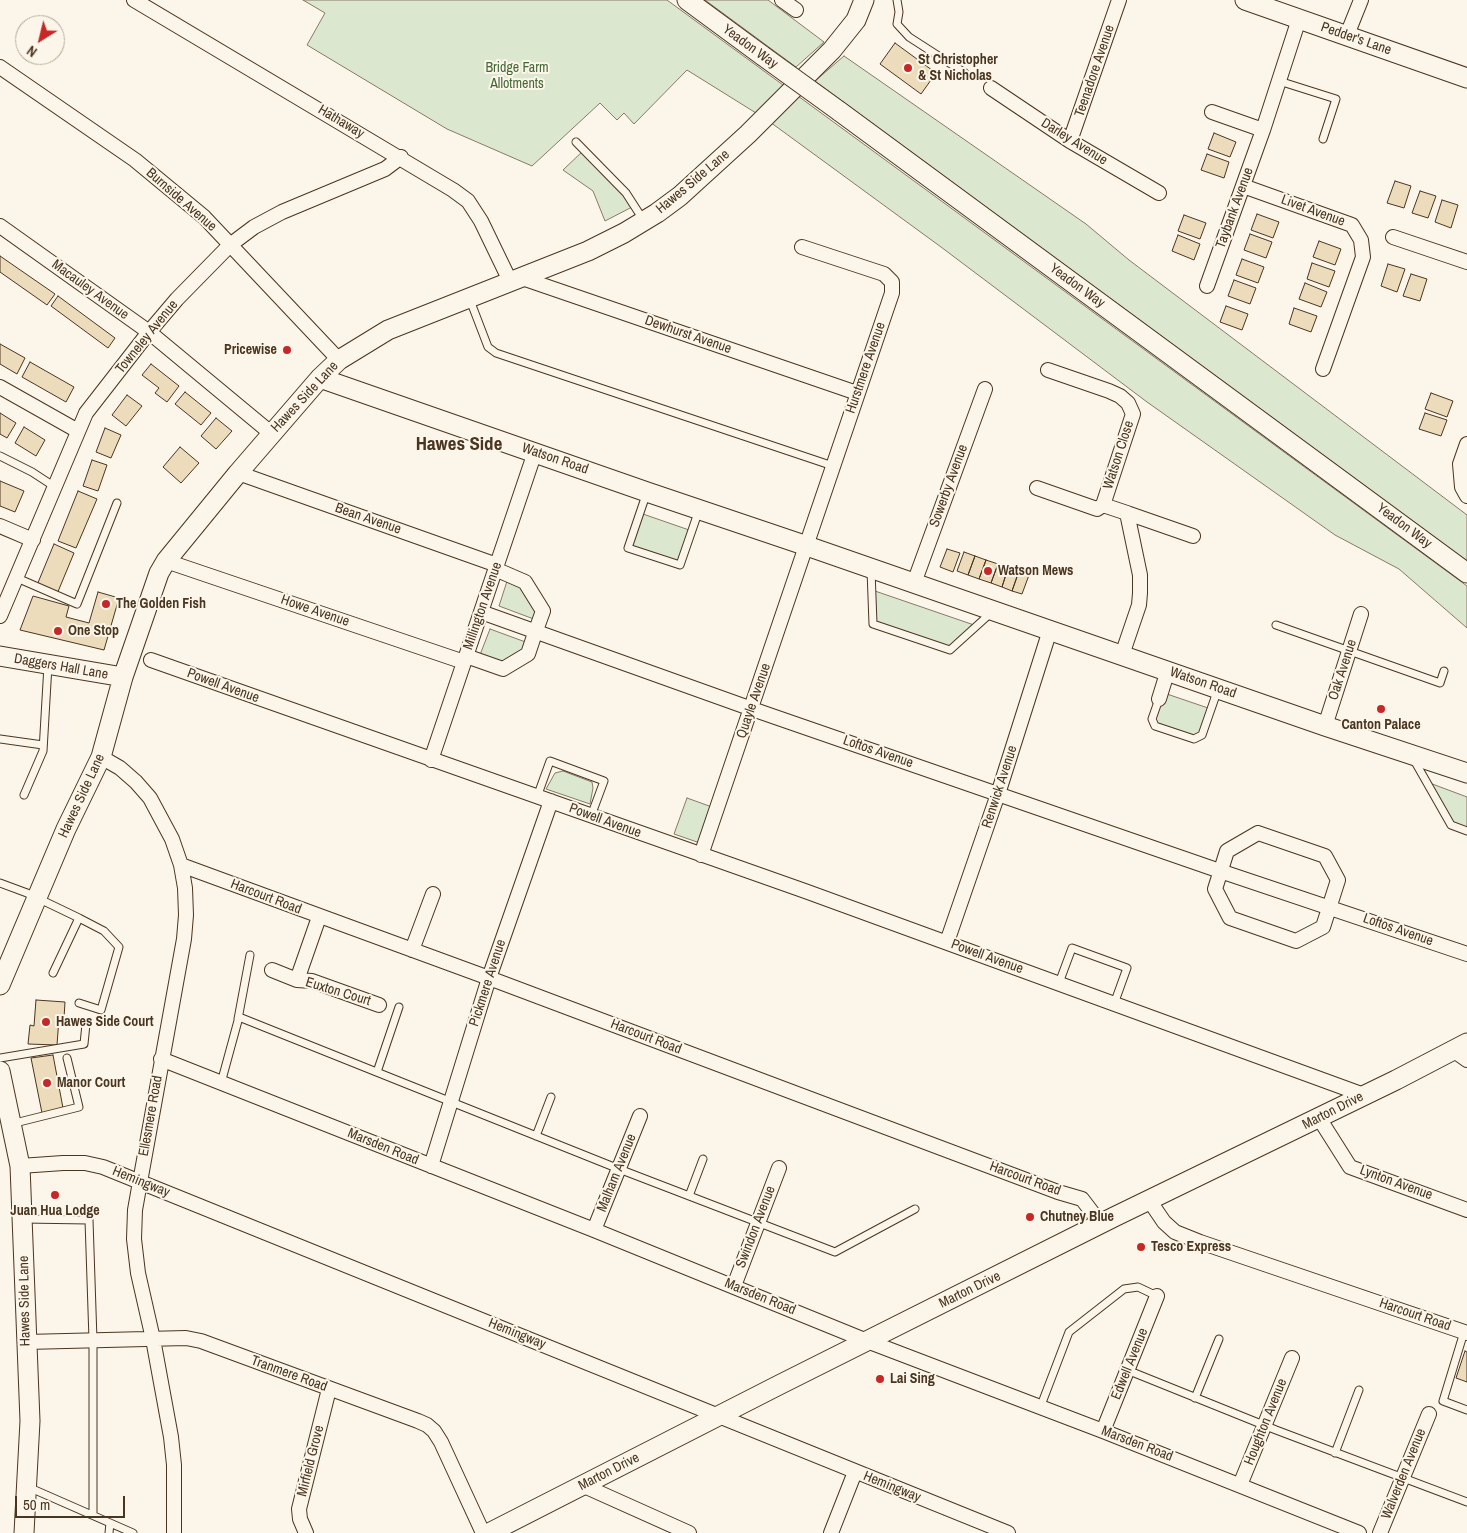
<!DOCTYPE html>
<style>
body{margin:0}
#map{position:relative;width:1467px;height:1533px;overflow:hidden;background:#fbf6e9;font-family:"Archivo Narrow",sans-serif}
canvas{display:block}
.north{position:absolute;left:15px;top:15px;width:50px;height:50px;box-sizing:border-box;background:#fbf6e9;border:1px solid #b4a999;border-radius:50%;rotate:216deg;font-size:14px;font-weight:700;line-height:20px;text-align:center;color:#4a3520}
.north::after{content:'';display:block;margin:auto;width:18px;height:22px;background:#c62828;clip-path:polygon(50% 0,100% 100%,50% 72%,0 100%)}
.scale{position:absolute;left:15px;top:1496px;width:110px;height:22px;box-sizing:border-box;border:2px solid #4a3520;border-top:0;padding-left:6px;font-size:15px;line-height:18px;white-space:nowrap;color:#4a3520;-webkit-text-stroke:4px #fbf6e9;paint-order:stroke}
</style>
<div id="map">
<canvas width="1467" height="1533"></canvas>
<div class="north">N</div>
<div class="scale">50 m</div>
</div>
<script>
const ctx = document.querySelector('canvas').getContext('2d');
ctx.lineJoin = 'round';
function fillPath(path, color) { ctx.fillStyle = color; ctx.fill(path, 'evenodd'); }
const shape = rows => new Path2D(rows.map(r => 'M' + r).join(''));
function strokePath(path, color, width, dash) { ctx.strokeStyle = color; ctx.lineWidth = width; ctx.lineCap = dash ? 'butt' : 'round'; ctx.setLineDash(dash || []); ctx.stroke(path); }
function write(font, color, halo, rows, align = 'center') {
  ctx.font = font + ' "Archivo Narrow",sans-serif'; ctx.lineWidth = 4; ctx.setLineDash([]); ctx.textBaseline = 'middle'; ctx.strokeStyle = halo; ctx.fillStyle = color; for (const [text, x, y, turn = 0] of rows) {
    ctx.save(); ctx.translate(x, y); ctx.rotate((+turn || 0) * Math.PI / 180); ctx.textAlign = isNaN(turn) ? turn : align; if (halo) ctx.strokeText(text, 0, 0); ctx.fillText(text, 0, 0); ctx.restore();
  }
}
const green = shape([
 [303,0,667,0,783,85,756,113,687,70,634,124,624,113,617,120,600,103,532,166,447,129,307,45,325,13,303,0],
 [705,0,768,0,824,42,796,67,705,0],
 [844,56,1086,224,1129,260,1467,515,1467,561,815,81,844,56],
 [798,96,1467,586,1467,628,1399,569,1335,535,1147,402,941,247,770,122,798,96],
 [584,150,634,206,605,221,593,191,563,170,584,150],
 [640,513,692,531,680,565,629,548,640,513],
 [509,575,525,582,539,621,499,606,509,575],
 [872,590,977,626,950,650,873,624,872,590],
 [490,629,531,644,503,669,478,660,490,629],
 [1161,692,1211,709,1202,735,1194,739,1155,726,1152,719,1161,692],
 [563,771,592,782,593,788,590,804,546,789,555,773,563,771],
 [1427,782,1467,797,1467,831,1453,826,1427,782],
 [687,798,712,807,700,843,674,834,687,798]
]);
fillPath(green, '#dce7d0');
strokePath(green, '#887966', 1);
const building = shape([
 [895,43,936,73,921,94,880,64,895,43],
 [1214,133,1236,142,1230,157,1208,149,1214,133],
 [1207,154,1229,162,1224,178,1201,170,1207,154],
 [1395,181,1411,186,1404,208,1387,203,1395,181],
 [1420,191,1436,196,1428,218,1412,213,1420,191],
 [1442,200,1458,205,1451,228,1435,222,1442,200],
 [1257,214,1279,222,1273,238,1251,230,1257,214],
 [1184,215,1206,223,1200,239,1178,231,1184,215],
 [1250,234,1272,242,1266,258,1244,250,1250,234],
 [1178,235,1200,244,1194,260,1172,251,1178,235],
 [1319,241,1341,249,1335,265,1313,257,1319,241],
 [0,256,55,294,47,305,0,272,0,256],
 [1242,259,1264,267,1258,283,1236,275,1242,259],
 [1312,263,1335,271,1329,287,1307,279,1312,263],
 [1388,264,1405,269,1397,292,1381,286,1388,264],
 [1411,274,1427,279,1420,301,1403,296,1411,274],
 [1234,280,1256,288,1250,304,1228,296,1234,280],
 [1305,283,1327,292,1321,307,1299,299,1305,283],
 [58,296,115,338,108,348,51,306,58,296],
 [1226,306,1248,314,1242,330,1220,322,1226,306],
 [1294,308,1317,316,1311,332,1289,324,1294,308],
 [0,344,25,358,17,374,0,364,0,344],
 [30,362,74,387,66,402,22,377,30,362],
 [151,364,179,386,167,402,155,393,159,388,142,375,151,364],
 [185,392,211,413,201,425,175,404,185,392],
 [1431,393,1453,401,1447,417,1425,409,1431,393],
 [127,395,142,406,126,426,112,415,127,395],
 [0,413,16,423,7,438,0,434,0,413],
 [1425,413,1447,420,1441,436,1419,429,1425,413],
 [216,418,232,431,216,449,201,436,216,418],
 [24,427,45,440,36,456,15,443,24,427],
 [105,428,121,435,111,458,96,452,105,428],
 [180,447,199,463,181,483,163,467,180,447],
 [92,460,107,465,98,491,83,486,92,460],
 [0,481,24,491,15,512,0,506,0,481],
 [78,491,97,499,76,548,58,541,78,491],
 [54,544,74,553,57,594,37,585,54,544],
 [947,549,960,553,953,572,940,567,947,549],
 [964,552,975,556,968,575,957,571,964,552],
 [975,556,986,560,979,579,968,575,975,556],
 [986,560,998,564,991,583,979,579,986,560],
 [998,564,1008,568,1002,587,991,583,998,564],
 [1008,568,1019,571,1012,591,1002,587,1008,568],
 [1019,571,1029,575,1022,594,1012,591,1019,571],
 [98,592,119,598,104,650,20,630,33,596,69,606,66,617,89,623,98,592],
 [36,1000,65,1002,64,1018,59,1018,57,1045,28,1044,30,1025,34,1026,36,1000],
 [53,1055,63,1108,42,1113,31,1058,53,1055],
 [1465,1351,1467,1352,1467,1382,1456,1378,1465,1351]
]);
fillPath(building, '#ecdcbc');
strokePath(building, '#4a3520', 1);
const lane = shape([
 [897,0,899,12,897,24,909,37,965,73],
 [1279,81,1336,99,1323,139],
 [576,142,626,193,644,221],
 [470,300,488,347,496,353,833,466],
 [0,456,32,472,55,487],
 [647,492,628,548,680,565,699,510],
 [871,570,873,624,950,650,992,612],
 [17,578,77,604,117,503],
 [1276,625,1440,683,1444,671],
 [1159,699,1152,719,1155,726,1194,739,1202,735,1218,689],
 [0,739,43,745],
 [1414,760,1451,825,1467,831],
 [24,795,43,751,48,665],
 [537,797,550,761,604,781,591,816],
 [0,883,27,893,79,918,53,973],
 [1059,983,1072,948,1127,968,1114,1004],
 [79,1003,101,1010,119,947,104,931,79,918],
 [238,1019,250,955],
 [0,1058,84,1044,86,1024],
 [377,1072,399,1007],
 [221,1083,239,1017,619,1169,835,1252,915,1209],
 [11,1124,79,1107,67,1058],
 [536,1136,551,1097],
 [689,1196,703,1159],
 [23,1219,89,1220,93,1340,93,1515],
 [1464,1332,1443,1401,1467,1410],
 [1127,1370,1276,1430,1467,1502],
 [1195,1398,1219,1339],
 [1040,1408,1069,1332,1124,1289,1138,1287,1157,1296],
 [1335,1453,1359,1390],
 [28,1487,133,1533],
 [109,1533,110,1523]
]);
const street = shape([
 [134,0,453,190,468,201,481,221,510,281],
 [782,0,796,10],
 [1347,35,1361,0],
 [0,67,135,160,204,217,339,360],
 [991,88,1070,141,1159,193],
 [1212,112,1263,130],
 [1070,141,1119,0],
 [1243,186,1352,225,1361,240,1363,257,1323,369],
 [0,226,149,332,272,434],
 [1393,237,1467,262],
 [519,277,857,393],
 [1207,286,1263,130,1299,19],
 [1048,370,1109,391,1120,396,1128,403,1133,414,1103,505],
 [0,387,78,431],
 [1467,444,1460,464,1462,487,1467,496],
 [238,473,497,565],
 [1037,488,1097,509,1103,505,1127,513,1140,575,1140,593,1139,605,1122,655],
 [1127,513,1193,536],
 [0,526,33,540],
 [166,561,464,662],
 [914,583,985,389],
 [481,612,752,709,1220,871,1467,954],
 [0,616,86,413,149,332,177,299,230,245,254,227,282,212,385,169,401,157],
 [466,656,503,669,528,654,535,633,543,611,525,582,495,569],
 [151,660,805,891,1364,1095],
 [1159,699,1168,670],
 [1325,726,1361,614],
 [101,757,120,768,136,782,150,798,172,839,181,865,185,888,186,915,184,939,140,1182,135,1210,134,1239,138,1273,153,1339,171,1437,174,1465,174,1533],
 [431,760,535,452],
 [1258,833,1325,856,1338,880,1323,927,1296,941,1230,918,1215,889,1227,851,1258,833],
 [701,855,892,293,892,282,884,274,802,247],
 [181,865,489,978,1058,1192,1082,1199,1101,1224],
 [947,942,998,794,1050,630],
 [412,950,433,894],
 [272,970,297,980,312,981,379,1005],
 [297,980,319,917],
 [1453,1050,1467,1060],
 [161,1059,594,1230,867,1341,1103,1431,1359,1533],
 [1319,1118,1350,1167,1467,1210],
 [20,1166,63,1163,85,1163,103,1167,1008,1533],
 [431,1166,489,978,551,801],
 [1149,1200,1164,1222,1175,1232,1200,1242,1467,1333],
 [594,1230,640,1116],
 [734,1286,779,1168],
 [26,1342,186,1338,201,1341,418,1421,427,1425,434,1431,441,1442,483,1533],
 [1103,1431,1157,1296],
 [582,1485,689,1533],
 [1240,1485,1292,1358],
 [306,1533,300,1519,299,1509,329,1389],
 [831,1533,855,1472],
 [1380,1533,1429,1414]
]);
const secondary = shape([
 [687,0,763,56],
 [1245,0,1467,78],
 [839,111,1467,573],
 [320,378,647,492,807,546,1325,726,1467,773],
 [0,656,123,677],
 [0,985,66,829,101,757,123,677,159,573,166,561,238,473,320,378,339,360,388,330,588,251,624,233,657,213,680,196,748,134,832,50,856,20,864,0],
 [0,1071,20,1166,30,1421,24,1533],
 [489,1533,779,1385,1114,1217,1396,1080,1467,1043]
]);
strokePath(lane, '#4a3520', 9);
strokePath(street, '#4a3520', 16);
strokePath(secondary, '#4a3520', 21);
strokePath(lane, '#fbf6e9', 7);
strokePath(street, '#fbf6e9', 14);
strokePath(secondary, '#fbf6e9', 19);
const secondaryBridge = shape([
 [763,56,839,111]
]);
strokePath(secondaryBridge, '#4a3520', 21, []);
strokePath(secondaryBridge, '#fbf6e9', 19);
for (const [x, y, r, color] of [
 [908,68,5,"#c62828"],
 [287,350,5,"#c62828"],
 [988,571,5,"#c62828"],
 [106,604,5,"#c62828"],
 [58,631,5,"#c62828"],
 [1381,709,5,"#c62828"],
 [46,1022,5,"#c62828"],
 [47,1083,5,"#c62828"],
 [55,1195,5,"#c62828"],
 [1030,1217,5,"#c62828"],
 [1141,1247,5,"#c62828"],
 [880,1379,5,"#c62828"]
]) { const dot = new Path2D(); dot.arc(x, y, r, 0, 2 * Math.PI); ctx.fillStyle = color; ctx.fill(dot); strokePath(dot, '#fbf6e9', 2); }
write('14px', '#4a3520', '#fbf6e9', [
 ["Pedder's Lane",1356,39,19],
 ["Yeadon Way",750,47,36],
 ["Teenadore Avenue",1095,71,-71],
 ["Hathaway",341,122,31],
 ["Darley Avenue",1074,142,32],
 ["Hawes Side Lane",693,182,-40],
 ["Burnside Avenue",181,200,41],
 ["Taybank Avenue",1235,208,-70],
 ["Livet Avenue",1313,211,20],
 ["Yeadon Way",1077,286,36],
 ["Macauley Avenue",90,290,36],
 ["Dewhurst Avenue",688,335,19],
 ["Towneley Avenue",147,337,-51],
 ["Hurstmere Avenue",866,368,-71],
 ["Hawes Side Lane",305,397,-47],
 ["Watson Close",1119,455,-72],
 ["Watson Road",555,459,19],
 ["Sowerby Avenue",949,486,-70],
 ["Bean Avenue",368,519,19],
 ["Yeadon Way",1404,526,37],
 ["Millington Avenue",483,606,-71],
 ["Howe Avenue",315,611,19],
 ["Daggers Hall Lane",61,667,10],
 ["Oak Avenue",1343,670,-72],
 ["Watson Road",1203,683,19],
 ["Powell Avenue",223,686,20],
 ["Quayle Avenue",754,701,-71],
 ["Loftos Avenue",878,752,19],
 ["Renwick Avenue",1000,787,-72],
 ["Hawes Side Lane",82,796,-65],
 ["Powell Avenue",605,821,20],
 ["Harcourt Road",266,897,21],
 ["Loftos Avenue",1398,930,19],
 ["Powell Avenue",987,957,20],
 ["Pickmere Avenue",488,983,-72],
 ["Euxton Court",338,992,17],
 ["Harcourt Road",646,1037,21],
 ["Marton Drive",1333,1111,-27],
 ["Ellesmere Road",151,1116,-80],
 ["Marsden Road",383,1147,22],
 ["Malham Avenue",617,1173,-68],
 ["Harcourt Road",1025,1179,20],
 ["Hemingway",141,1182,22],
 ["Lynton Avenue",1396,1183,20],
 ["Swindon Avenue",756,1227,-69],
 ["Marton Drive",970,1290,-26],
 ["Marsden Road",760,1297,22],
 ["Hawes Side Lane",25,1301,-91],
 ["Harcourt Road",1415,1315,19],
 ["Hemingway",517,1334,22],
 ["Edwell Avenue",1130,1364,-68],
 ["Tranmere Road",289,1374,20],
 ["Houghton Avenue",1266,1422,-68],
 ["Marsden Road",1137,1444,21],
 ["Mirfield Grove",311,1461,-76],
 ["Marton Drive",609,1472,-27],
 ["Walverden Avenue",1404,1474,-68],
 ["Hemingway",892,1487,22]
]);
write('bold 14px', '#4a3520', '#fbf6e9', [
 ["St Christopher",918,60],
 ["& St Nicholas",918,76],
 ["Pricewise",277,350,"right"],
 ["Watson Mews",998,571],
 ["The Golden Fish",116,604],
 ["One Stop",68,631],
 ["Canton Palace",1381,725,"center"],
 ["Hawes Side Court",56,1022],
 ["Manor Court",57,1083],
 ["Juan Hua Lodge",55,1211,"center"],
 ["Chutney Blue",1040,1217],
 ["Tesco Express",1151,1247],
 ["Lai Sing",890,1379]
], 'left');
write('14px', '#436837', '#fbf6e9', [
 ["Bridge Farm",517,68],
 ["Allotments",517,84]
]);
write('bold 19px', '#4a3520', '#fbf6e9', [
 ["Hawes Side",459,445]
]);
</script>
